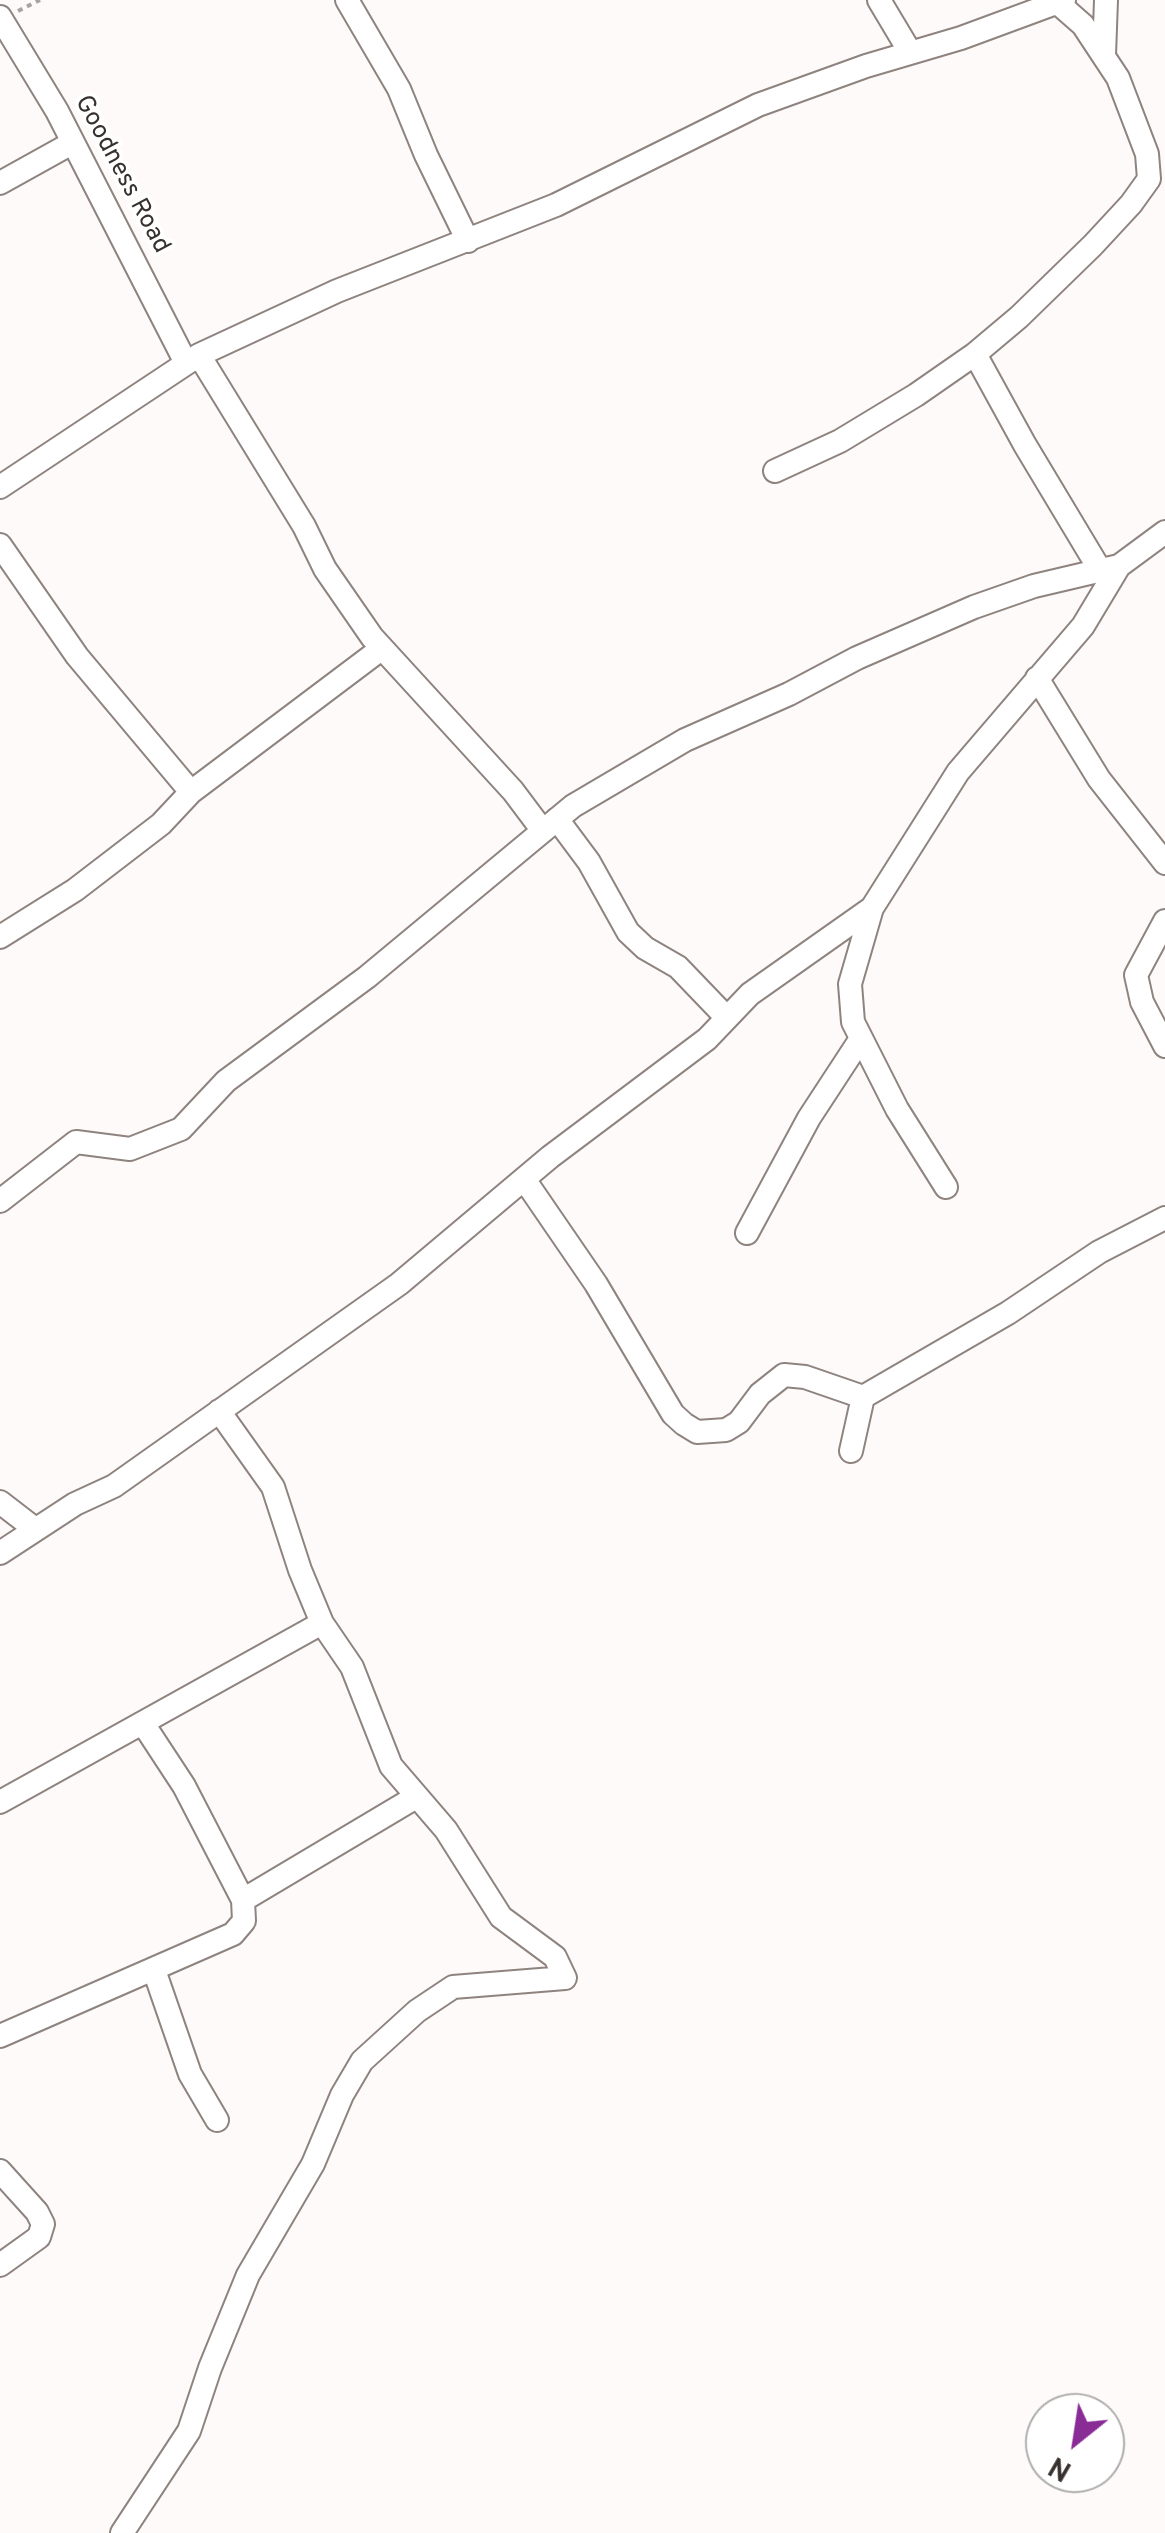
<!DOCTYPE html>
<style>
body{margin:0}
#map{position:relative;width:1165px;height:2533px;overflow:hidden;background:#fdfaf9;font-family:Overpass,sans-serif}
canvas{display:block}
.north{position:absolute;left:1025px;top:2393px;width:100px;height:100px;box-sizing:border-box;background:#fff;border:2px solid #afadac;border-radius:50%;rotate:210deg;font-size:28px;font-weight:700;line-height:40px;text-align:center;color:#36312f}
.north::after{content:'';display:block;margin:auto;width:35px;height:45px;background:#892c96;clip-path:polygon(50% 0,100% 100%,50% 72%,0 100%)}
</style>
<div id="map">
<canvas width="1165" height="2533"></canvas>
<div class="north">N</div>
</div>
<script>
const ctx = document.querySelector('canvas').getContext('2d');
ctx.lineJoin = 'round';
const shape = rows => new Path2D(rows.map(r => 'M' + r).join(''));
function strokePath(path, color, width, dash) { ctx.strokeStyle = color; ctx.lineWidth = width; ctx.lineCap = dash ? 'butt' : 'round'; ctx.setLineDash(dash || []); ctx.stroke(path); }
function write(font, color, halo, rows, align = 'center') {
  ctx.font = font + ' Overpass,sans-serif'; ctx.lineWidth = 8; ctx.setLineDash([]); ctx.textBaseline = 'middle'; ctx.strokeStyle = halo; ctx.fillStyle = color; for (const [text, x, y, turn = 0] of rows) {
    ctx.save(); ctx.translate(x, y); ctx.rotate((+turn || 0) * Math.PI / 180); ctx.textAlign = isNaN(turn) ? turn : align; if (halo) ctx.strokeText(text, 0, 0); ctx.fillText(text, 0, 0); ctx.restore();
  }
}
const street = shape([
 [347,0,399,89,426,155,468,241],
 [879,0,910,52],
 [0,17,57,111,186,363],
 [1104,55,1106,0],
 [0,183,72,143],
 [975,354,1025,445,1100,570],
 [199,355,304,526,325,569,372,637,513,791,543,831],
 [775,471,840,441,916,395,975,354,1019,317,1093,245,1131,204,1149,179,1147,154,1118,78,1083,25,1059,4],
 [0,487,199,355,337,291,556,205,758,105,866,66,961,38,1064,0],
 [0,545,77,656,191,792],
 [1037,678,1099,779,1165,863],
 [557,819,589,862,628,932,645,948,678,967,727,1018],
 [872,908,850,984,853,1022,897,1109,946,1187],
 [1165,921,1136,975,1142,1002,1165,1046],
 [0,937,75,890,161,824,191,792,381,649],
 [524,1179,596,1284,673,1414,684,1424,697,1432,726,1430,739,1422,760,1394,784,1375,805,1377,863,1397],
 [0,1201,76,1142,130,1149,181,1129,226,1081,367,977,573,806,685,740,789,694,857,658,974,607,1034,586,1119,566],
 [747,1233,809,1118,860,1040],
 [851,1451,863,1397,1008,1313,1099,1252,1165,1218],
 [0,1502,35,1529],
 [0,1553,75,1504,114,1486,399,1284,550,1157,707,1039,750,994,872,908,958,772,1083,626,1119,566,1165,532],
 [0,1802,322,1623],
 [243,1900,416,1797],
 [154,1970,190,2074,217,2120],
 [0,2036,233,1934,244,1921,243,1900,184,1786,144,1725],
 [0,2171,37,2212,43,2224,39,2237,0,2265],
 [122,2533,189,2431,210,2368,248,2275,313,2164,342,2095,362,2061,417,2011,453,1987,565,1978,555,1957,501,1917,446,1830,391,1766,352,1667,322,1623,300,1570,273,1487,219,1411]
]);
strokePath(street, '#8e837e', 26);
strokePath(shape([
 [18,11,40,0]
]), '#a7a3a2', 4, [5, 5]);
strokePath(street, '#fff', 22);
write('25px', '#36312f', '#fff', [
 ["Goodness Road",121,175,62]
]);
</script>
